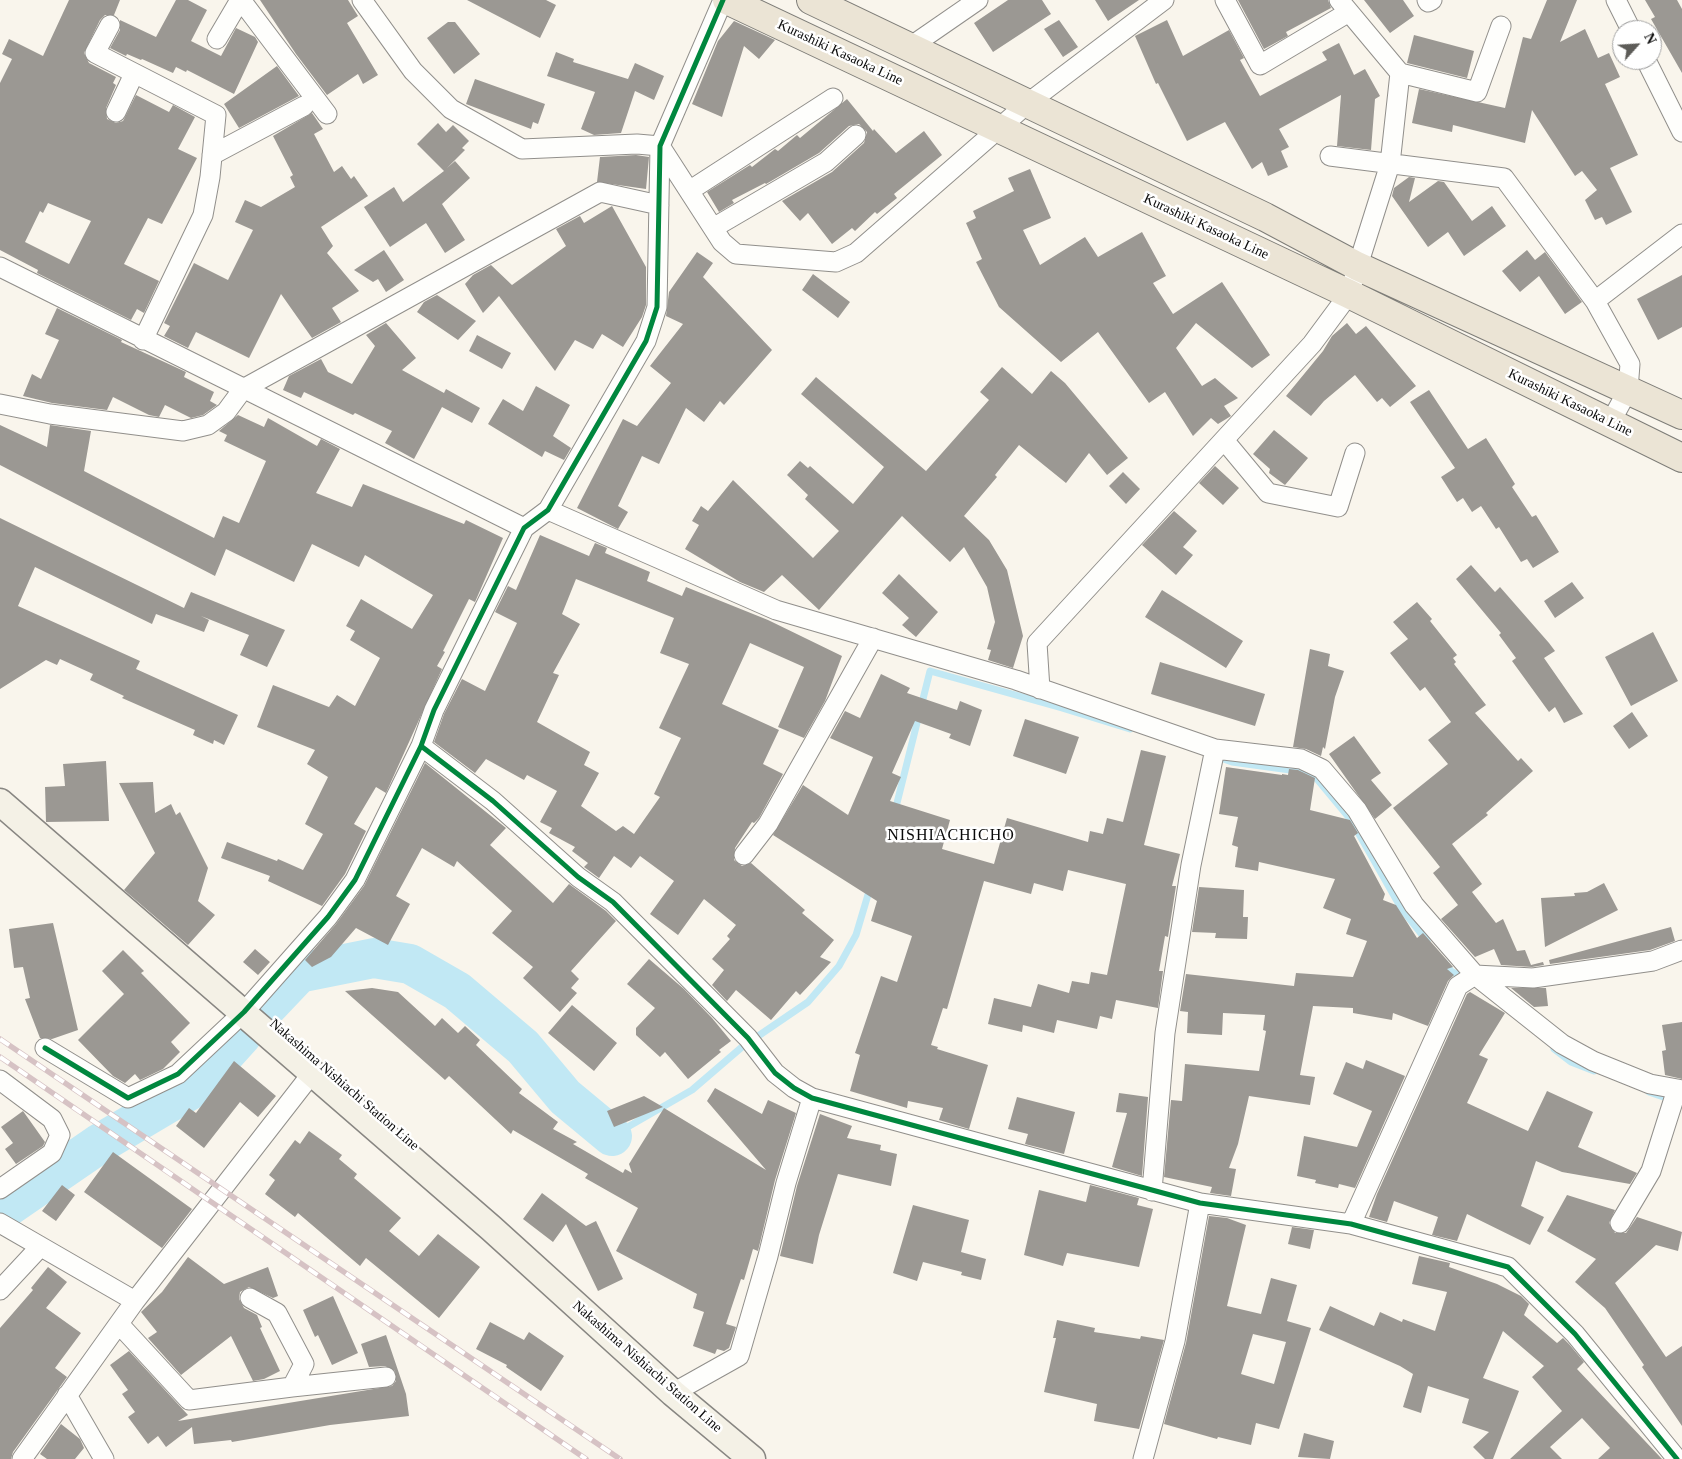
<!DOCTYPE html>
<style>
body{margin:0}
#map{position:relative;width:1682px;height:1459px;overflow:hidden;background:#f9f5ec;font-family:Georgia,serif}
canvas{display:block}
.north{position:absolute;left:1612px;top:20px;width:50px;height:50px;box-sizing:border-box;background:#fff;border:1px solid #9d9d9d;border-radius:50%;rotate:64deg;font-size:14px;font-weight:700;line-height:20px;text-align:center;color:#090909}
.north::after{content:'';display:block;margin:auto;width:18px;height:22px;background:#5d5c58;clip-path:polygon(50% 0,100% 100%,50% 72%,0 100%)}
</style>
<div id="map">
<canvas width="1682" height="1459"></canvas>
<div class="north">N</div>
</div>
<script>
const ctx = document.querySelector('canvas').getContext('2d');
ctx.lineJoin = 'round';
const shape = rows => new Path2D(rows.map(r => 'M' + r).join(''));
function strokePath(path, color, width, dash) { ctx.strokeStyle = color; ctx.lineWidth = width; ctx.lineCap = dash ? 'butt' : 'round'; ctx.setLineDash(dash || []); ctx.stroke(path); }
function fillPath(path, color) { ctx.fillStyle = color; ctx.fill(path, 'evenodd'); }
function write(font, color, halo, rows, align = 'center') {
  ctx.font = font + ' Georgia,serif'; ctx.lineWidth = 5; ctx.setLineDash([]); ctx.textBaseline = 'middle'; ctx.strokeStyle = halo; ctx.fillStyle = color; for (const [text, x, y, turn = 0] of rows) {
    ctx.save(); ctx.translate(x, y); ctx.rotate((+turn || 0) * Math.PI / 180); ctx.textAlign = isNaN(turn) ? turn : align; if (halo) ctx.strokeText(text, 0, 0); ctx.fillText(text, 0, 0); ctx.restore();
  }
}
strokePath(shape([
 [1218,757,1232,762,1312,773,1351,820,1401,908,1427,941],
 [895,811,930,671,1062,708,1130,729],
 [1445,963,1451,971,1465,979],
 [1554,1049,1571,1062,1594,1071],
 [1649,1092,1672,1100],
 [612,1136,692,1090,742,1047,808,1002,839,966,856,935,870,888]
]), '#c1e8f4', 7);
strokePath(shape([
 [261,1013,299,973,374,958,410,964,457,991,523,1047,565,1097,612,1136],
 [0,1212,99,1144,195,1087,242,1035]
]), '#c1e8f4', 40);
fillPath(shape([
 [69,0,120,0,114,15,105,15,100,20,84,53,89,63,116,77,113,83,116,85,106,108,107,119,116,123,123,121,136,95,169,112,173,105,195,117,178,149,197,158,162,224,148,218,124,264,159,281,144,313,137,309,131,320,37,273,38,270,0,250,0,83,12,59,2,54,9,39,43,56],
 [48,203,91,221,69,264,25,242,40,211,43,213],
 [176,0,188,0,207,10,191,41,221,56,236,28,255,37,258,42,234,94,187,70,186,72,176,67,173,73,142,59,141,60,127,54,126,56,110,48,120,30,120,20,156,37],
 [260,0,348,0,358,16,347,23,378,75,363,84,358,74,327,95,296,54],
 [467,0,546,0,556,5,540,38],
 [1008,0,1042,0,1051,14,993,52,974,23],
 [1095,0,1139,0,1108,21],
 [1238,0,1328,0,1331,8,1286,32,1288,36,1264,49],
 [1364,0,1403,0,1414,16,1390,33],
 [1547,0,1577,0,1560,42,1585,29,1598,58,1609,53,1620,77,1605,84,1638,155,1610,168,1632,212,1606,225,1602,217,1595,220,1585,200,1597,190,1582,171,1575,176,1532,110,1525,143,1453,125,1452,132,1412,123,1419,89,1505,108,1523,37,1531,39],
 [1645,0,1677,0,1682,9,1682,73,1651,19,1655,17],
 [1059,20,1078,47,1063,57,1044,29],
 [1167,20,1183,56,1229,30,1244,58,1240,60,1260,96,1327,60,1322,52,1339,43,1354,75,1365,69,1380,96,1375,99,1371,150,1337,146,1341,95,1279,129,1289,147,1281,151,1288,167,1268,176,1262,162,1252,169,1225,122,1187,141,1158,83,1156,84,1135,36],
 [734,21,775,40,759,59,744,46,722,117,692,104,718,41],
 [448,22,455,22,480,54,454,74,427,38],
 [1414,35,1474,51,1467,78,1407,63],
 [556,52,574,59,573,62,628,79,635,63,664,76,654,100,635,91,621,133,594,135,581,129,595,92,547,76],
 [277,66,299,96,239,128,224,104],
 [475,79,545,104,538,124,533,122,531,129,466,104],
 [847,99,873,131,874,129,896,153,924,131,942,155,894,194,897,198,877,214,875,212,855,231,852,228,832,244,808,213,800,221,782,201,832,172,864,143,867,132,859,124,849,126,819,153,766,184,765,183,732,200,734,203,719,212,707,192,750,165,752,167,775,149,778,151,797,135,800,138],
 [312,113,323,129,314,134,334,172,342,166,351,179,354,176,368,196,321,227,333,246,327,253,359,291,332,308,341,322,312,338,281,294,249,358,196,332,188,348,164,336,170,326,164,323,194,263,228,280,253,230,235,222,245,200,261,207,295,187,290,177,293,175,273,136],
 [438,123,446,132,453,125,469,141,462,148,465,150,447,168,455,161,470,178,442,204,465,240,445,253,426,223,390,247,364,207,394,187,403,202,444,171,417,144],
 [636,155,649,157,646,189,597,182,600,157],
 [1030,169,1051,218,1023,230,1040,265,1085,237,1098,257,1142,232,1166,276,1153,283,1173,314,1222,282,1270,355,1252,368,1196,323,1176,348,1202,386,1215,378,1238,398,1224,406,1231,416,1218,424,1211,418,1193,436,1165,392,1149,403,1098,332,1061,362,999,307,976,262,982,259,966,223,976,218,973,211,1014,191,1008,178],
 [1409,177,1415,178,1409,202,1438,181,1444,182,1472,221,1492,206,1506,226,1464,256,1448,232,1428,247,1392,196,1394,188],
 [612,206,646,267,646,305,642,317,623,347,602,334,593,349,575,340,555,371,499,296,483,313,465,284,473,275,491,265,512,285,566,246,556,229,580,216,584,223],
 [384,250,404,280,386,292,378,279,373,282,354,270],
 [1527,250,1535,260,1545,252,1582,302,1565,314,1539,276,1520,292,1502,271],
 [697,252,713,263,703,277,772,350,724,405,720,401,704,422,686,408,659,464,642,456,618,506,628,512,618,529,577,508,623,419,637,426,671,383,650,366,683,324,666,316,669,292],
 [813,274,850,302,838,318,802,290],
 [1682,275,1682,327,1658,340,1637,299],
 [437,295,476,321,458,340,417,312,424,302],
 [57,308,122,340,121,342,186,372,184,377,214,392,210,401,217,405,203,415,191,418,165,405,159,417,149,415,113,397,107,410,52,403,23,396,32,374,41,379,59,340,45,334],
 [386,323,416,358,402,370,444,393,446,389,480,408,472,423,442,407,414,459,385,443,392,431,355,413,353,415,304,392,301,398,283,390,289,376,321,359,328,372,352,384,375,346,366,335],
 [1347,323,1356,334,1366,326,1416,386,1390,407,1382,398,1377,402,1355,375,1324,401,1311,416,1286,396,1323,351,1332,336],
 [477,335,511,353,502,369,469,351],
 [1002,367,1032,394,1051,371,1065,383,1128,458,1107,475,1089,453,1066,483,1019,445,995,475,997,477,964,516,989,540,1007,570,1023,636,1013,668,988,660,991,650,987,649,995,622,987,587,964,547,950,562,902,516,819,610,782,575,764,592,740,582,685,549,699,525,692,521,701,506,708,511,733,480,813,558,839,531,805,499,808,495,787,475,800,461,808,468,810,466,853,504,884,467,801,394,816,377,926,471,989,400,980,392],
 [536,386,570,405,553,436,571,448,564,460,545,451,542,457,488,424,503,399,523,411],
 [1429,390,1468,449,1486,438,1515,484,1512,487,1532,517,1536,515,1559,552,1533,568,1527,559,1521,562,1499,527,1496,529,1481,506,1472,512,1463,498,1457,502,1441,477,1455,468,1410,402],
 [238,415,264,427,268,418,317,446,321,439,340,449,316,493,352,507,363,484,464,524,466,520,503,538,475,602,469,599,443,651,445,652,437,666,442,669,386,793,376,787,354,824,366,831,345,874,322,906,268,881,270,876,221,858,227,842,277,861,278,859,303,870,323,834,305,824,328,777,307,764,315,750,257,727,273,685,329,707,337,695,355,706,380,658,350,640,355,631,346,626,361,599,412,629,433,595,365,555,359,567,312,544,294,582,226,549,215,576,0,465,0,425,47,447,50,425,91,431,84,471,214,538,223,516,239,523,266,461,224,441,227,435,219,431],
 [1274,430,1308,458,1285,485,1269,473,1270,469,1253,454],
 [1215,466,1239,488,1223,505,1199,483],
 [1123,472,1140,489,1126,504,1109,486],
 [1174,511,1197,531,1183,547,1193,555,1176,575,1142,545],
 [0,518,184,608,191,592,285,630,267,667,240,655,249,635,201,616,209,620,204,632,156,614,152,624,35,567,18,606,140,661,136,669,238,715,224,745,214,740,213,744,193,735,195,730,122,698,124,696,90,680,93,674,60,659,57,665,46,660,0,689],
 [540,535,589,556,595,543,607,548,605,553,650,572,647,581,682,596,686,587,768,620,842,656,825,701,804,738,778,727,804,667,750,643,722,704,779,730,763,764,783,774,759,818,754,823,752,822,735,848,734,860,742,866,751,863,805,910,802,913,834,940,820,957,831,962,800,995,796,991,771,1020,736,990,727,1001,712,985,724,970,712,959,730,939,727,936,736,925,704,899,678,935,650,914,674,881,640,856,631,868,614,856,599,878,584,867,588,863,572,851,575,847,549,833,552,828,540,822,557,791,527,775,524,780,486,759,475,773,434,742,444,714,462,679,485,691,517,623,495,612,508,586,516,590],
 [576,579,674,618,660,653,689,664,659,728,681,738,654,794,660,797,634,834,623,826,616,831,581,806,599,773,584,765,590,752,537,722,559,675,553,673,580,624,562,614],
 [1471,565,1495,592,1500,587,1549,643,1555,651,1544,658,1583,714,1564,723,1555,707,1549,712,1512,661,1516,658,1499,635,1501,633,1456,579],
 [899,574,938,612,916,637,902,625,909,618,882,593],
 [1572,582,1584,598,1555,618,1544,601],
 [1162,590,1243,641,1226,668,1145,617],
 [1417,602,1432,619,1430,621,1457,655,1453,658,1456,662,1454,664,1486,705,1475,713,1518,761,1521,758,1533,771,1486,813,1488,815,1452,844,1482,884,1472,892,1496,923,1503,919,1517,951,1525,950,1531,965,1543,962,1544,965,1532,967,1501,965,1494,949,1475,957,1441,919,1458,905,1433,873,1440,867,1393,808,1448,764,1428,740,1451,722,1425,687,1420,691,1390,653,1408,639,1393,622],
 [1653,632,1678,681,1631,706,1605,657],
 [1310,649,1330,654,1328,666,1344,671,1335,697,1325,749,1323,747,1321,756,1306,749,1293,747],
 [1160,662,1265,694,1255,726,1151,694],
 [881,674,910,688,907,693,957,710,960,701,982,710,970,746,949,738,951,734,915,721,892,773,901,777,890,801,950,820,942,849,994,864,1007,818,1088,842,1090,831,1103,834,1107,818,1123,822,1141,750,1166,756,1144,845,1180,854,1172,886,1176,886,1168,937,1165,936,1159,971,1163,971,1158,1008,1116,1000,1112,1019,1100,1016,1097,1029,1057,1020,1054,1033,1023,1025,1022,1032,988,1024,994,998,1031,1007,1038,984,1069,993,1072,981,1089,984,1091,972,1107,975,1126,884,1068,870,1063,891,1034,883,1031,894,984,881,947,1009,943,1008,931,1045,938,1047,937,1049,988,1065,969,1129,939,1120,943,1108,908,1101,907,1108,850,1091,860,1055,855,1053,881,976,897,982,912,936,871,921,877,901,773,835,803,785,848,815,873,757,830,738,845,711,860,718],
 [1632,712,1648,736,1629,749,1613,726],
 [1025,719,1079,737,1066,774,1013,756],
 [1354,736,1381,773,1371,780,1392,805,1375,819,1329,754],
 [106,761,109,821,46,822,45,787,65,786,63,764],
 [425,763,506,828,490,845,553,903,569,884,606,911,616,921,571,971,579,979,571,988,577,993,560,1012,523,978,533,967,492,933,512,911,457,861,454,867,422,848,396,896,410,904,388,945,356,928,331,957,312,967,305,960,336,924,364,886],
 [1226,767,1282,775,1282,774,1288,775,1289,769,1298,770,1315,778,1310,810,1350,820,1358,833,1354,836,1385,894,1383,900,1396,905,1417,938,1423,933,1453,967,1447,969,1454,975,1448,981,1428,1026,1393,1013,1392,1020,1353,1013,1353,1008,1313,1006,1300,1075,1315,1077,1310,1105,1249,1096,1238,1144,1229,1168,1236,1169,1231,1196,1210,1193,1212,1187,1164,1177,1171,1100,1182,1101,1185,1064,1259,1071,1266,1031,1263,1030,1265,1015,1223,1013,1222,1035,1187,1033,1188,1012,1180,1011,1186,974,1294,986,1296,973,1353,977,1367,941,1346,934,1351,919,1323,908,1335,879,1259,862,1258,871,1235,867,1238,847,1232,845,1238,817,1219,814],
 [153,782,155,813,171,804,176,815,180,812,208,868,198,901,215,915,188,945,124,890,155,853,119,783],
 [1604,883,1618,910,1545,947,1541,898,1575,896,1574,893,1587,892],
 [1199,887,1244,890,1243,917,1248,917,1247,939,1215,938,1216,933,1192,932],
 [53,923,78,1030,52,1039,40,1038,25,999,30,998,23,967,14,968,9,929],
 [1671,927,1675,941,1650,950,1550,964,1549,960],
 [255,949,270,962,258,975,243,962],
 [123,950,144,971,141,973,190,1023,171,1042,180,1052,163,1069,140,1080,135,1074,125,1083,113,1076,78,1040,124,994,102,971],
 [649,959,684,989,712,1018,731,1041,719,1050,721,1052,688,1079,665,1052,660,1057,636,1035,636,1028,655,1008,627,984],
 [372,988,398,992,435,1026,442,1018,458,1033,465,1026,480,1040,476,1045,522,1089,519,1093,558,1122,553,1129,577,1142,573,1144,623,1173,625,1169,632,1173,629,1164,664,1108,766,1170,707,1101,715,1088,762,1114,768,1100,796,1113,775,1180,758,1251,753,1249,744,1280,741,1279,726,1324,736,1327,729,1348,724,1351,717,1349,715,1354,693,1346,704,1312,693,1308,697,1294,616,1251,638,1208,585,1178,588,1174,513,1130,511,1134,449,1076,445,1080,345,991],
 [1511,988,1546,988,1548,1006,1534,1007],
 [1470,992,1505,1013,1479,1055,1488,1059,1467,1103,1528,1131,1547,1091,1593,1112,1578,1147,1637,1173,1630,1184,1562,1172,1536,1161,1521,1206,1544,1217,1530,1245,1467,1214,1457,1241,1432,1235,1438,1217,1394,1201,1387,1222,1369,1217,1377,1194,1467,994],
 [572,1005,617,1043,594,1071,548,1033],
 [1682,1022,1682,1079,1665,1075,1662,1051,1666,1050,1662,1025],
 [1366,1060,1405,1076,1355,1188,1339,1184,1338,1188,1315,1183,1316,1180,1297,1176,1304,1136,1357,1147,1372,1111,1333,1094,1346,1062,1363,1069],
 [234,1061,276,1096,258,1117,240,1102,204,1148,176,1126,189,1108,196,1113],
 [1119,1093,1148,1097,1142,1176,1112,1167,1127,1113,1116,1112],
 [644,1096,663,1107,614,1127,607,1111],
 [1017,1097,1075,1112,1064,1154,1025,1144,1028,1134,1008,1129],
 [23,1111,45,1142,43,1146,16,1164,5,1149,13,1143,1,1127],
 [820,1114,852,1126,847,1138,881,1145,880,1150,897,1154,891,1186,838,1174,819,1235,813,1264,780,1256,797,1186],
 [309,1131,342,1155,339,1159,357,1174,354,1178,401,1218,389,1231,419,1256,438,1234,480,1267,439,1318,366,1258,360,1266,298,1213,295,1217,265,1194,275,1180,269,1175,295,1140,300,1144],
 [113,1152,192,1209,162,1248,84,1192],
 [62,1185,75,1195,56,1221,42,1211],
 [1090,1185,1139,1198,1137,1205,1153,1209,1139,1267,1067,1253,1063,1266,1024,1255,1039,1190,1086,1202],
 [542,1193,586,1226,596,1221,623,1279,598,1291,566,1224,553,1242,523,1219],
 [1567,1195,1615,1210,1609,1223,1615,1233,1626,1233,1637,1217,1682,1232,1678,1251,1656,1245,1615,1283,1666,1357,1682,1346,1682,1426,1642,1367,1644,1365,1605,1308,1575,1282,1596,1259,1547,1231],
 [913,1205,969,1220,961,1252,986,1259,981,1280,961,1275,962,1272,923,1262,917,1281,893,1273],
 [1209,1216,1227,1218,1246,1225,1227,1306,1261,1314,1271,1278,1297,1285,1287,1321,1311,1328,1279,1429,1256,1423,1251,1445,1218,1437,1217,1439,1164,1424,1186,1343],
 [1253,1334,1286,1342,1274,1384,1241,1374],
 [1292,1227,1314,1230,1310,1249,1288,1244],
 [1419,1256,1450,1263,1449,1267,1497,1284,1521,1296,1529,1304,1524,1315,1557,1343,1563,1338,1569,1344,1584,1362,1577,1369,1662,1459,1598,1459,1610,1448,1582,1418,1550,1447,1562,1459,1510,1459,1562,1411,1532,1377,1544,1366,1503,1331,1483,1378,1519,1391,1493,1459,1485,1459,1473,1447,1489,1432,1462,1423,1469,1399,1428,1386,1421,1413,1403,1407,1413,1374,1400,1366,1319,1330,1330,1306,1374,1326,1380,1312,1402,1322,1403,1319,1435,1331,1447,1292,1412,1284],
 [188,1257,224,1284,268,1267,278,1296,273,1298,249,1287,240,1292,239,1299,244,1308,257,1315,262,1327,260,1328,280,1371,264,1379,253,1381,231,1336,181,1375,148,1338,157,1332,141,1312,162,1292],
 [48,1267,67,1282,46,1308,81,1333,55,1368,67,1377,13,1452,11,1459,0,1459,0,1328,33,1290,31,1288],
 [333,1296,358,1353,332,1365,318,1335,315,1337,303,1310],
 [1057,1320,1095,1328,1094,1332,1140,1339,1141,1336,1164,1340,1139,1429,1094,1421,1097,1404,1044,1392,1056,1338,1053,1338],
 [490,1322,524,1340,529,1332,564,1356,541,1391,506,1367,507,1365,476,1349],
 [386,1335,406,1394,409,1416,330,1425,232,1442,231,1440,194,1444,192,1427,166,1447,158,1436,148,1444,128,1417,135,1412,122,1394,128,1390,110,1365,129,1351,188,1415,178,1421,392,1386,396,1381,395,1371,385,1366,369,1367,361,1344],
 [61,1424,80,1439,84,1448,75,1459,47,1459,40,1454],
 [1304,1433,1334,1441,1330,1459,1298,1457]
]), '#9b9893');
const street = shape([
 [241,0,327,114],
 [362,0,413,71,451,109,522,149,637,144,660,146],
 [1225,0,1260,65,1349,12],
 [1339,0,1400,73,1477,92,1501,26],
 [1427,0,1428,2,1432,0],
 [1616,0,1631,30],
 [110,25,95,53,216,115,210,177,203,215,143,340],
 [217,39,240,0],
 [910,47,978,0],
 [1646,60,1682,132],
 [116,112,134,74],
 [660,146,722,242,736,254,836,262,856,253,1028,103,1164,0],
 [212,155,304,106],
 [1330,156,1504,178,1595,301,1630,364,1628,390,1610,423],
 [689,191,833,98],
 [713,228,826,162,856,135],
 [0,267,524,528],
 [1595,301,1682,234],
 [0,404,50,414,183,431,208,425,226,412,243,389,600,192,659,205],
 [1224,440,1268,493,1338,507,1355,453],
 [548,510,776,610,1016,680,1215,749,1301,759,1322,769,1357,810,1414,905,1475,975,1562,1044,1593,1061,1650,1084,1682,1090],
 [1040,689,1037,643,1312,344,1349,294,1390,164,1400,73],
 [421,746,493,801,578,877,613,902,748,1038,775,1073,794,1088,812,1098,1200,1203,1351,1224,1508,1267,1575,1334,1677,1459],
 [744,855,768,824,873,638],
 [45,1048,128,1098,178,1074,244,1012,328,917,355,880,421,746,434,710,524,528,548,510,646,341,657,307,660,146,723,0],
 [0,1080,52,1119,60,1135,52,1153,0,1189],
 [1152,1191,1165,1033,1191,865,1215,749],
 [0,1223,135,1301],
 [1620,1223,1651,1171,1677,1089],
 [1351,1224,1458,986,1475,975,1533,978,1653,961,1682,950],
 [0,1290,40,1247],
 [119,1324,189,1400,292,1387,304,1364,277,1313,250,1298],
 [292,1387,386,1377],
 [673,1393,739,1356,768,1256,786,1183,812,1098],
 [67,1395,104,1459],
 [22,1459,135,1301,313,1072],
 [1143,1459,1175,1341,1200,1203]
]);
const secondary = shape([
 [0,802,491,1228,673,1393,752,1459]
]);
const primary = shape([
 [727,0,1349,294,1682,458],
 [811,0,1265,217,1357,266,1682,415]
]);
strokePath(street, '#918f8b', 21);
strokePath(secondary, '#888682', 29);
strokePath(primary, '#7e7d78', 30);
strokePath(street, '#fefefc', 19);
strokePath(secondary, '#f4f1e6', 26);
strokePath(primary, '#ebe4d5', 28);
const rail = shape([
 [0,1039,620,1459],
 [0,1057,586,1459]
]);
strokePath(rail, '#d6c2c4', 5.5);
strokePath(rail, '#fff', 4, [11]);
strokePath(shape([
 [421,746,493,801,578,877,613,902,748,1038,775,1073,794,1088,812,1098,1200,1203,1351,1224,1508,1267,1575,1334,1677,1459],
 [45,1048,128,1098,178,1074,244,1012,328,917,355,880,421,746,434,710,524,528,548,510,646,341,657,307,660,146,723,0]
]), '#00873e', 5);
write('14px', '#090909', '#fff', [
 ["Kurashiki Kasaoka Line",840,53,25],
 ["Kurashiki Kasaoka Line",1206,227,25],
 ["Kurashiki Kasaoka Line",1570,403,26],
 ["Nakashima Nishiachi Station Line",344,1085,41],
 ["Nakashima Nishiachi Station Line",647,1367,41]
]);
ctx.letterSpacing = '1px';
write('16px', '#090909', '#fff', [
 ["NISHIACHICHO",951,836]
]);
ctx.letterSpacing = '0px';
</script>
